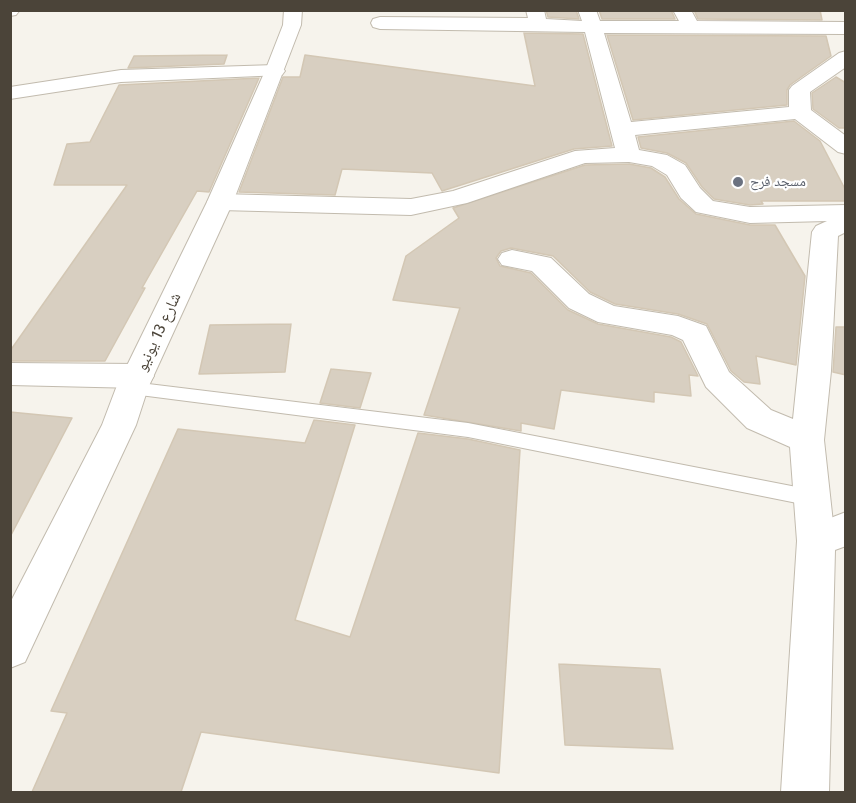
<!DOCTYPE html>
<meta charset="utf-8">
<style>
body{margin:0}
#map{position:relative;width:856px;height:803px;overflow:hidden;background:#f6f3ec;font-family:"Fira Sans",sans-serif}
canvas{display:block}
.frame{position:absolute;inset:0;border:12px solid #4b4439;pointer-events:none}
</style>
<div id="map">
<canvas width="856" height="803"></canvas>
<div class="frame"></div>
</div>
<script>
const ctx = document.querySelector('canvas').getContext('2d');
ctx.lineJoin = 'round';
function fillPath(path, color) { ctx.fillStyle = color; ctx.fill(path, 'evenodd'); }
const shape = rows => new Path2D(rows.map(r => 'M' + r).join(''));
function strokePath(path, color, width, dash) { ctx.strokeStyle = color; ctx.lineWidth = width; ctx.lineCap = dash ? 'butt' : 'round'; ctx.setLineDash(dash || []); ctx.stroke(path); }
function write(font, color, halo, rows, align = 'center') {
  ctx.font = font + ' "Fira Sans","Noto Naskh Arabic",sans-serif'; ctx.lineWidth = 4.5; ctx.setLineDash([]); ctx.textBaseline = 'middle'; ctx.strokeStyle = halo; ctx.fillStyle = color; for (const [text, x, y, turn = 0] of rows) {
    ctx.save(); ctx.translate(x, y); ctx.rotate((+turn || 0) * Math.PI / 180); ctx.textAlign = isNaN(turn) ? turn : align; if (halo) ctx.strokeText(text, 0, 0); ctx.fillText(text, 0, 0); ctx.restore();
  }
}
const building = shape([
 [546,10,576,10,579,19,548,17,546,10],
 [599,10,671,10,675,19,602,19,599,10],
 [694,10,820,10,822,20,698,19,694,10],
 [524,33,583,34,612,146,574,149,442,191,432,173,342,169,335,195,239,192,283,77,300,77,305,55,535,86,524,33],
 [607,35,826,36,831,56,790,85,787,90,787,105,633,120,607,35],
 [227,55,224,64,128,68,134,56,227,55],
 [836,77,846,83,846,128,839,128,813,109,812,93,836,77],
 [259,78,209,192,197,191,142,288,145,288,105,361,10,361,10,351,127,185,54,185,67,144,90,142,119,85,259,78],
 [794,121,820,141,846,191,846,201,761,201,763,204,750,205,714,199,702,187,686,163,667,153,641,148,638,137,794,121],
 [629,164,651,168,665,177,679,199,696,214,750,225,775,225,805,276,796,365,756,356,760,384,744,382,731,371,707,324,678,314,615,304,590,292,553,256,511,248,501,251,496,258,500,266,531,273,568,310,598,324,671,337,681,342,698,376,689,375,691,396,654,392,654,402,561,390,554,429,521,423,521,431,424,415,460,308,393,300,406,256,459,218,453,208,585,165,629,164],
 [291,324,285,372,199,374,210,325,291,324],
 [836,327,846,327,846,375,833,372,836,327],
 [331,369,371,373,360,408,320,403,331,369],
 [10,412,72,418,10,537,10,412],
 [314,420,355,425,295,620,350,637,418,433,468,439,520,450,499,773,201,732,181,792,32,792,67,713,51,711,178,429,305,443,314,420],
 [559,664,660,669,673,749,565,745,559,664]
]);
fillPath(building, '#d8cfc1');
strokePath(building, '#d3c7b4', 1.5);
const service = shape([
 [132,382,468,423,812,490,819,492,822,498,819,504,812,506,468,437,132,394,126,393,123,388,126,383,132,382]
]);
const minor = shape([
 [10,10,20,10,16,15,10,16,10,10],
 [526,10,544,10,546,19,582,21,578,10,596,10,600,21,679,21,673,10,691,10,697,21,846,22,846,34,604,33,631,122,789,107,789,90,792,86,839,53,846,51,846,67,810,92,811,110,846,136,846,154,838,152,795,119,635,135,639,150,667,155,685,165,700,188,713,201,750,207,846,205,846,232,838,236,831,371,824,440,835,541,830,553,816,558,802,553,797,541,790,447,747,428,706,387,683,340,672,335,598,322,569,308,532,271,502,265,498,259,502,253,512,250,551,258,589,294,614,306,678,316,706,326,729,372,771,410,793,419,812,232,816,226,827,221,750,223,696,212,681,198,667,175,652,166,629,162,585,163,467,203,411,215,220,210,211,207,207,202,211,197,220,194,411,199,453,191,575,151,615,148,585,32,380,29,373,27,371,23,373,19,380,17,528,18,526,10],
 [275,65,282,67,285,71,282,75,121,82,10,99,10,87,121,70,275,65],
 [10,363,138,364,149,368,154,376,149,384,138,388,10,385,10,363]
]);
const tertiary = shape([
 [284,10,302,10,301,25,233,202,148,388,136,425,25,662,10,668,10,603,102,425,116,388,207,202,265,71,283,25,284,10],
 [846,512,846,546,835,550,829,792,781,792,797,541,802,529,846,512]
]);
strokePath(service, '#c2bbae', 2);
strokePath(minor, '#c2bbae', 2);
strokePath(tertiary, '#c2bbae', 2);
fillPath(service, '#fff');
fillPath(minor, '#fff');
fillPath(tertiary, '#fff');
for (const [x, y, r, color] of [
 [738,182,6,"#6b7280"]
]) { const dot = new Path2D(); dot.arc(x, y, r, 0, 2 * Math.PI); ctx.fillStyle = color; ctx.fill(dot); strokePath(dot, '#fff', 2); }
write('14px', '#5b616d', '#fff', [
 ["مسجد فرح",750,182]
], 'left');
write('16px', '#4b4439', '#fff', [
 ["شارع 13 يونيو",159,332,-65]
]);
</script>
